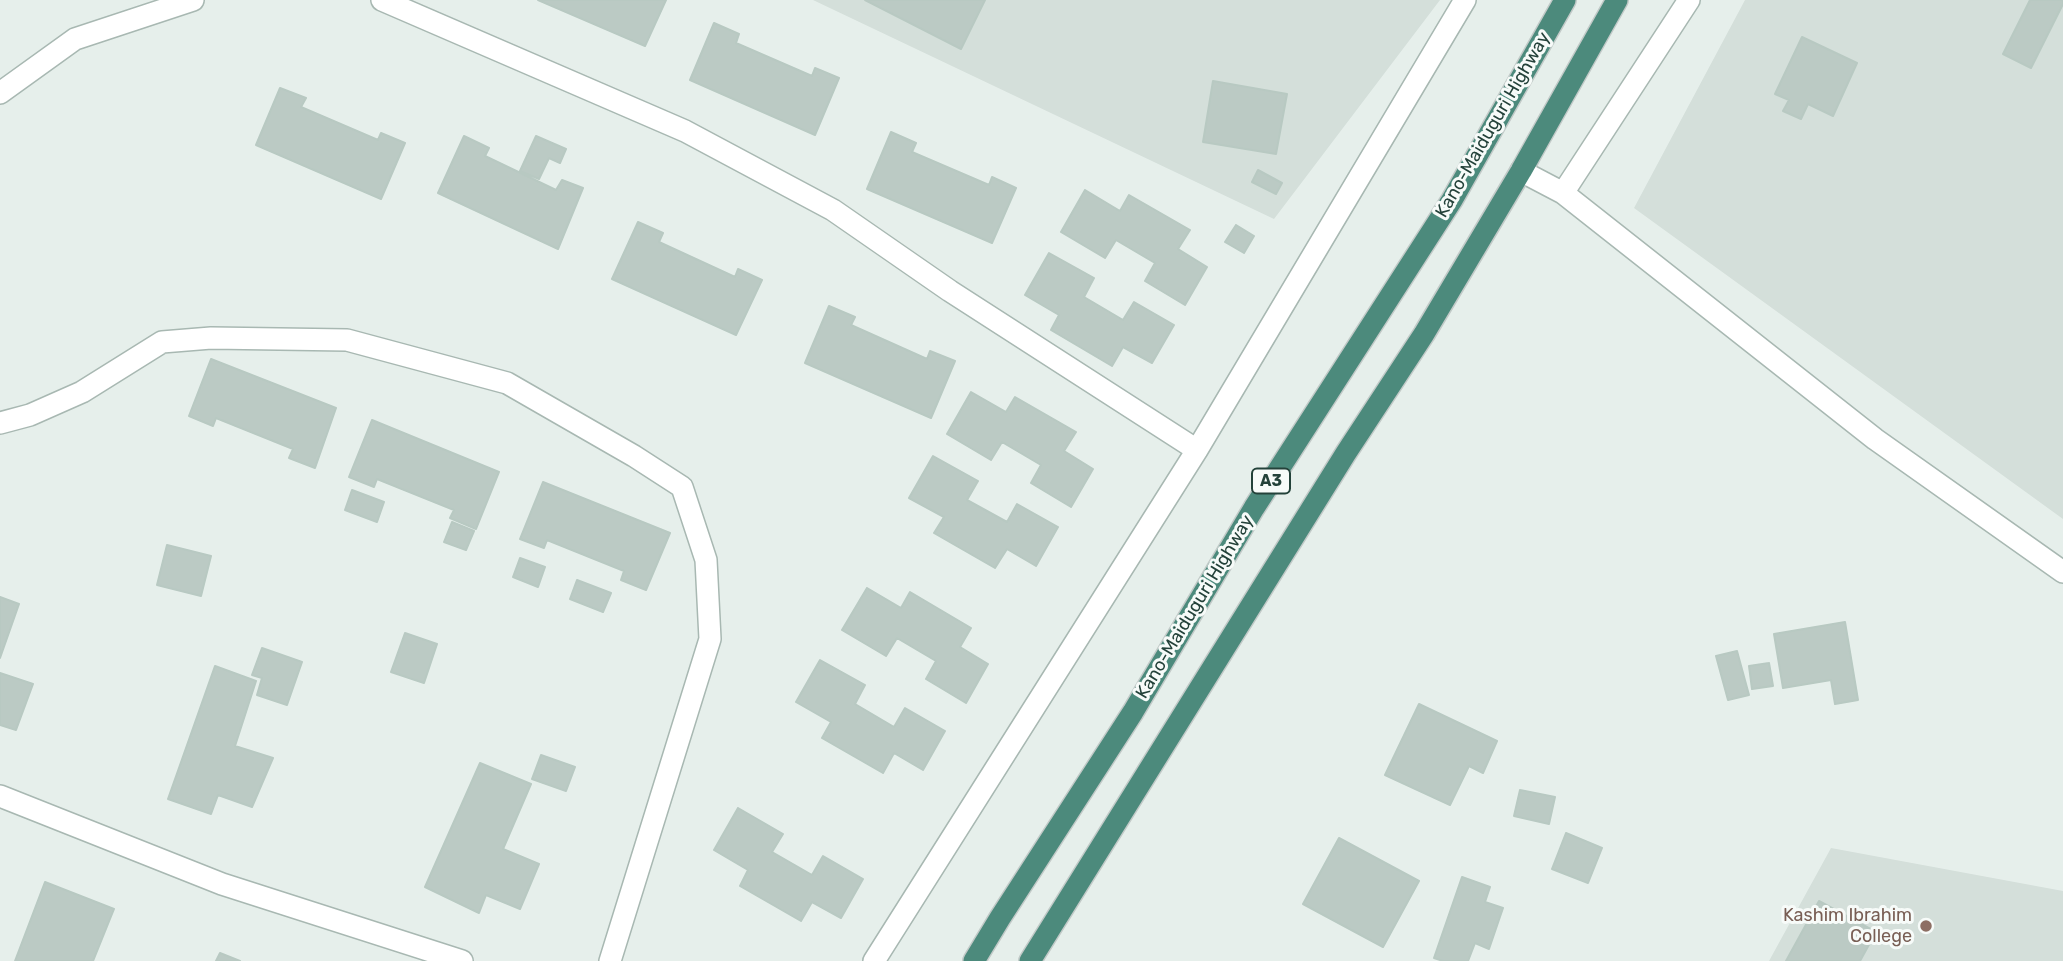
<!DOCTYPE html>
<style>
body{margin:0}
canvas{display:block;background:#e6efeb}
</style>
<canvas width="2063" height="961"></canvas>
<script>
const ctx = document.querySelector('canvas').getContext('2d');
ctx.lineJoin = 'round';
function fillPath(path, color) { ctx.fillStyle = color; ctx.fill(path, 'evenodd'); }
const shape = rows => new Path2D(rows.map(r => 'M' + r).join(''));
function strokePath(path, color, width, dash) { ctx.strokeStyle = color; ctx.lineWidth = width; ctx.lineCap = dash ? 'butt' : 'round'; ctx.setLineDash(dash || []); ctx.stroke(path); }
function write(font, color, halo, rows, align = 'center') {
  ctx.font = font + ' Rubik,sans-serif'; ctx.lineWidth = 6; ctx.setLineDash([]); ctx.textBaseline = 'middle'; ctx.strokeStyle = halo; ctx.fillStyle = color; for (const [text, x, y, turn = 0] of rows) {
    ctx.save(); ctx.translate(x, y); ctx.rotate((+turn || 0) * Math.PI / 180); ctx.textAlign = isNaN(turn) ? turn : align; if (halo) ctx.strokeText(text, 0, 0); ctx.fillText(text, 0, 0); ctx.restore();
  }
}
fillPath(shape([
 [813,0,1440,0,1274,219],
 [1745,0,2063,0,2063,519,1634,208],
 [1831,848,2063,891,2063,961,1769,961]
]), '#d4dfda');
const building = shape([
 [538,0,666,0,645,46,538,0],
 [865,0,985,0,961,49,865,0],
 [2030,0,2063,0,2063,4,2031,68,2003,54,2030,0],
 [714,23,739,34,736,43,812,76,815,68,839,78,815,135,690,80,714,23],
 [1802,37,1857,63,1833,116,1808,104,1801,119,1783,111,1789,100,1775,94,1802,37],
 [1213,81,1287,94,1276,154,1203,142,1213,81],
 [280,88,306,98,301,107,378,140,381,133,405,143,381,199,256,145,280,88],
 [891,132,916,143,912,152,989,185,992,177,1016,188,992,243,867,189,891,132],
 [464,136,489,148,485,156,556,190,562,180,583,188,558,249,438,193,464,136],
 [536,136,566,149,560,163,549,158,539,179,520,171,536,136],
 [1258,170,1282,183,1276,194,1252,182,1258,170],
 [1085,190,1120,211,1129,195,1190,230,1178,249,1207,267,1185,305,1145,281,1155,263,1116,240,1105,258,1061,232,1085,190],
 [638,222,663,233,659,242,735,277,738,269,762,280,736,335,612,279,638,222],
 [1236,225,1254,236,1244,253,1225,242,1236,225],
 [1049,253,1094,278,1084,297,1123,320,1134,302,1174,325,1152,363,1123,347,1112,366,1051,330,1059,315,1025,295,1049,253],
 [829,306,855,317,851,325,927,359,930,351,955,361,931,418,805,363,829,306],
 [211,359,336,408,315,468,289,458,293,449,216,418,213,426,189,416,211,359],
 [971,392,1006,412,1015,397,1076,432,1064,451,1093,469,1071,507,1031,483,1041,465,1002,442,991,460,947,434,971,392],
 [372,420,499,472,476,529,450,518,454,510,377,479,374,487,349,477,372,420],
 [933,456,978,481,967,500,1007,522,1017,504,1058,527,1036,566,1007,549,995,568,934,533,944,517,909,498,933,456],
 [543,482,670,533,646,590,621,580,624,571,547,540,544,548,520,539,543,482],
 [352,490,384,502,377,522,345,510,352,490],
 [452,522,474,531,466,550,444,542,452,522],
 [167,545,211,556,201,596,157,585,167,545],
 [520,558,545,567,538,587,513,577,520,558],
 [577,580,611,593,603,612,570,599,577,580],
 [867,588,901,608,910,592,971,628,960,647,988,664,966,703,926,679,936,661,897,638,886,656,842,630,867,588],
 [0,597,19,604,0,658,0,597],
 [1845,622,1858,700,1835,704,1831,680,1783,688,1774,634,1845,622],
 [405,633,437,644,424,683,391,672,405,633],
 [262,648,302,662,287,705,257,695,262,678,252,675,262,648],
 [1737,651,1749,695,1728,700,1716,656,1737,651],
 [820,660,865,685,855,704,894,727,905,708,945,731,923,770,894,753,883,773,822,738,831,722,796,702,820,660],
 [1769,663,1773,686,1752,689,1749,666,1769,663],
 [215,666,256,681,235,746,273,758,252,807,218,795,211,814,168,799,215,666],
 [0,673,33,684,16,730,0,725,0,673],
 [1419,704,1497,741,1483,773,1469,766,1450,805,1385,775,1419,704],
 [541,755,575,767,566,791,532,779,541,755],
 [480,763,531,784,503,849,539,864,520,909,486,895,479,913,425,887,480,763],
 [1520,790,1555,797,1549,824,1514,816,1520,790],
 [738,808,783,834,772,852,812,875,823,856,863,879,841,918,812,902,801,921,740,886,748,870,714,850,738,808],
 [1566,833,1602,848,1588,883,1552,869,1566,833],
 [1339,838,1419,881,1383,947,1303,904,1339,838],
 [1462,877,1490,887,1485,902,1503,908,1489,949,1475,943,1468,961,1443,961,1434,958,1462,877],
 [45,882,114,909,93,961,15,961,45,882],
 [1819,901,1876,932,1860,961,1786,961,1819,901],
 [220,953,240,961,216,961,220,953]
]);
fillPath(building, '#bbcac4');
strokePath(building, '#b8c9c2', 2);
const minor = shape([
 [382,0,685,131,833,210,950,291,1197,450],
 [0,93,75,39,193,0],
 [1521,171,1563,193,1875,439,2063,572],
 [1563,193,1689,0],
 [0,423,30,415,82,392,162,342,211,338,347,340,507,383,634,456,682,487,706,560,710,639,610,961],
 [0,796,222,884,462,961],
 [874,961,1197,450,1465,0]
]);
const trunk = shape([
 [974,961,1000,918,1133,712,1254,508,1452,200,1565,0],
 [1030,961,1346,453,1424,334,1521,171,1617,0]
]);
strokePath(minor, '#a8b8b2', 24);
strokePath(trunk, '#c2cac8', 24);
strokePath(minor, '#fff', 21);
strokePath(trunk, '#4c8a7c', 21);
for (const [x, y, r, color] of [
 [1926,926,7,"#8d6e63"]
]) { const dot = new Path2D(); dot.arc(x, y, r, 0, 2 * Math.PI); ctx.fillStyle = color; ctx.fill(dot); strokePath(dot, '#f7fbf9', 2.5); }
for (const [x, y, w] of [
 [1271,481,38]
]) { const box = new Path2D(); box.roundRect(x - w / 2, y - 12.5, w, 25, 5); ctx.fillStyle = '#f7fbf9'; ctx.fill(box); strokePath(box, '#24423a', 2); }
write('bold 16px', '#24423a', null, [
 ["A3",1271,481]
]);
write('18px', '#24423a', '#f7fbf9', [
 ["Kano-Maiduguri Highway",1493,125,-60],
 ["Kano-Maiduguri Highway",1195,607,-59]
]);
write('18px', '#785e54', '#f7fbf9', [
 ["Kashim Ibrahim",1912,916],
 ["College",1912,937]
], 'right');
</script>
